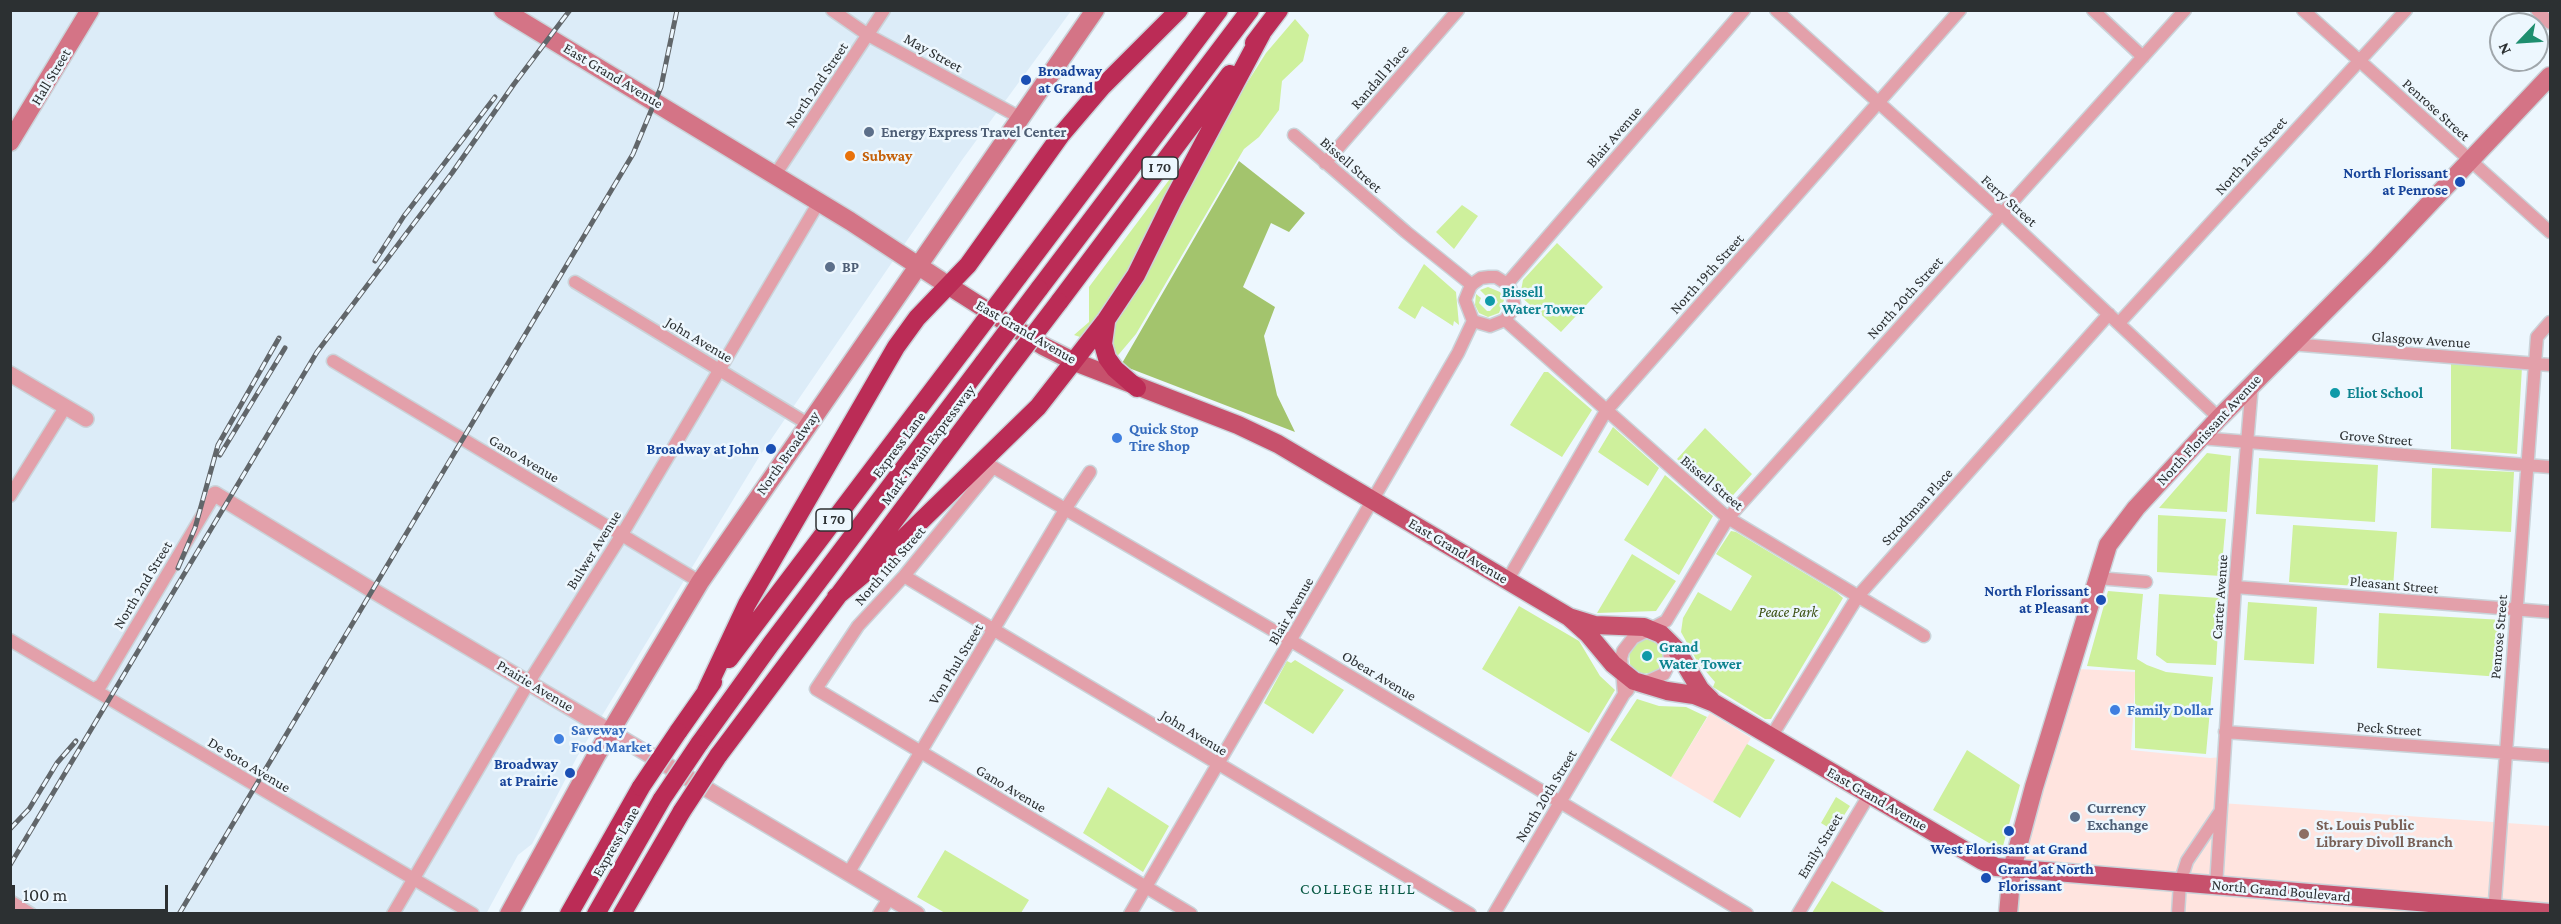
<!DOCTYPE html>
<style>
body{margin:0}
#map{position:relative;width:2561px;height:924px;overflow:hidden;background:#edf7fe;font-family:"Crimson Pro",serif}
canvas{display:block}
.frame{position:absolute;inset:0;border:12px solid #2c3032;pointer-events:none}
.north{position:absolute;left:2489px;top:12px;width:60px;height:60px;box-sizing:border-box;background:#edf7fe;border:2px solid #a0a7ac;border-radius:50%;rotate:245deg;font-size:16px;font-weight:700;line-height:24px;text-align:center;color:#2c3032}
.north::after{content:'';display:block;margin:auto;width:21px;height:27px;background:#1e8e6f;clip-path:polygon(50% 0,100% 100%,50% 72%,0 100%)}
.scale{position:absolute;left:12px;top:885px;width:156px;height:27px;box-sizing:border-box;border:3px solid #2c3032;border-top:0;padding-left:8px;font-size:18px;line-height:21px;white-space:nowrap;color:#2c3032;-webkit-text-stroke:4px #edf7fe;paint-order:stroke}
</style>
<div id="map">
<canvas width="2561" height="924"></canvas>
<div class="frame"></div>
<div class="north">N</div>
<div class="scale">100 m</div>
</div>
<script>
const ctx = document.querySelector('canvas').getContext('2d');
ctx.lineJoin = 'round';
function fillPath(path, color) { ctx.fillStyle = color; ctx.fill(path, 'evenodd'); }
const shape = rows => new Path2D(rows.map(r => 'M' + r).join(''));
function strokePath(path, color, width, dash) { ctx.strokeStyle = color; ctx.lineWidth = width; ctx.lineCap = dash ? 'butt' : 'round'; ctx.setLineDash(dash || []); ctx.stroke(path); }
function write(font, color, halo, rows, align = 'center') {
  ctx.font = font + ' "Crimson Pro",serif'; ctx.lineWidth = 5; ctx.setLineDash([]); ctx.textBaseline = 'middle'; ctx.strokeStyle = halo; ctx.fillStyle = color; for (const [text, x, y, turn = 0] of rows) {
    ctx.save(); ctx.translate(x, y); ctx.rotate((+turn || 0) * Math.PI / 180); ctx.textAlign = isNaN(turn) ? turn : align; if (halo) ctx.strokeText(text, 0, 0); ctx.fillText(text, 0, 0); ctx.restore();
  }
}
fillPath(shape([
 [2079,669,2136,672,2131,750,2210,758,2224,757,2221,803,2550,826,2550,913,2014,914,2026,846],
 [1710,713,1751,738,1713,802,1671,777]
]), '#ffe4df');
fillPath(shape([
 [10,11,1071,11,962,160,759,457,577,757,532,844,518,855,486,914,11,913]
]), '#dcecf8');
fillPath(shape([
 [1295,19,1309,35,1303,61,1282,81,1279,110,1259,137,1244,149,1136,334,1114,360,1109,344,1112,322,1235,102,1266,53],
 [1202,136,1129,275,1094,328,1080,337,1074,335,1089,322,1089,287],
 [1462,205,1478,216,1454,249,1436,232],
 [1557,243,1603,287,1561,332,1520,296,1523,280],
 [1424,264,1456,292,1459,325,1454,321,1453,326,1422,306,1415,319,1398,308],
 [1488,287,1500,292,1504,300,1499,313,1488,317,1479,313,1475,305,1476,294,1481,298,1479,303,1487,311,1490,311,1498,302,1489,294,1486,296,1480,290],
 [2451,362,2522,367,2517,454,2451,449],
 [1544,372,1548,372,1592,410,1562,457,1510,425],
 [1613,427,1659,468,1648,486,1598,452],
 [1705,428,1752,474,1726,503,1677,459],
 [2207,453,2231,456,2227,512,2159,508],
 [2259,458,2378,465,2375,522,2256,514],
 [2432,468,2514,472,2511,532,2431,528],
 [1665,475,1713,516,1679,575,1624,540],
 [2158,515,2226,519,2221,576,2157,572],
 [2293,525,2397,532,2393,588,2289,582],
 [1731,531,1736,532,1836,592,1843,598,1771,719,1765,719,1713,687,1715,682,1697,661,1681,632,1683,618,1698,592,1731,611,1752,576,1716,554],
 [1632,554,1676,581,1656,611,1597,613],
 [2108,591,2143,594,2137,659,2147,665,2166,672,2213,677,2206,754,2135,748,2135,670,2087,666],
 [2159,594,2220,598,2216,665,2167,663,2156,655],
 [2248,602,2317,607,2314,664,2244,660],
 [1519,606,1579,641,1600,676,1615,690,1589,733,1482,669],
 [2379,613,2503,620,2501,677,2377,668],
 [1645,639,1651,640,1660,646,1663,657,1659,668,1655,672,1643,674,1633,669,1630,664,1629,652,1640,640],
 [1295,660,1344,690,1313,734,1264,703,1287,661,1291,663],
 [1637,699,1659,706,1686,707,1707,717,1671,777,1610,740],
 [1747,744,1775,760,1740,818,1713,802],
 [1967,750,2020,785,2003,846,1989,843,1933,810],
 [1108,787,1169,826,1143,872,1083,833],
 [1836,797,1850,806,1834,831,1821,823],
 [945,850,1029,900,1021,913,945,913,917,897],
 [1832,881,1886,913,1812,913]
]), '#cef09c');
fillPath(shape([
 [1239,161,1305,213,1289,232,1271,223,1243,287,1275,307,1264,336,1277,395,1295,432,1121,365]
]), '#a3c46d');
const minor = shape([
 [832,10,868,35,1021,118],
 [1776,10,2001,213,2219,418],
 [2093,10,2143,57],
 [2303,10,2550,232],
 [2537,10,2550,23],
 [1294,135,1406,232,1472,285],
 [1325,163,1458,10],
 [775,175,884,10],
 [1489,277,1496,277,1507,284,1511,290,1514,303,1513,309,1505,320,1490,326,1473,321,1465,300,1471,285,1481,278,1489,277],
 [575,282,808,424],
 [1507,284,1744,10],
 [1505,320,1728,518,1924,636],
 [2119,323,2406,10],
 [2290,344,2550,365],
 [333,361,700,582],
 [2200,438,2550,467],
 [10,496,66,406],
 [904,576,1470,914],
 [2097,578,2146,582],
 [1507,581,1606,411,1960,10],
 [2235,587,2550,612],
 [10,640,473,914],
 [1644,683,1664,674,1670,662,1669,643],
 [94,689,101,685,215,494],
 [1624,694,1621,658,1623,651,1633,638,1666,621,1728,518,2185,10],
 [2225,732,2550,756],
 [1771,737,1858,596,2109,314],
 [849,872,1066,508,1090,472],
 [2216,886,2235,587,2252,384],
 [10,901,31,914],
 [393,914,529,682,621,536,819,202],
 [879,914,890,897],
 [1130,914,1372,501,1458,353,1473,321],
 [1191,914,816,689,858,626,904,576,993,467,1283,636,1747,914],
 [1494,914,1624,694,1628,690],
 [1798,914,1869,795],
 [2178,914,2180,883,2187,861,2220,812],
 [2494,914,2537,337,2550,322]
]);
const tertiary = shape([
 [10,374,86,419],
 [215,494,372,590,917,914]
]);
const secondary = shape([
 [503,10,850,221,949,286],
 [10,142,90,10],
 [509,914,597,754,700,582,1095,10],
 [2008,914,2012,869,2034,787,2108,545,2136,508,2219,418,2378,258,2550,76]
]);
const primary = shape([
 [949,286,1043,346,1075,362,1238,425,1278,444,1569,617,1595,625,1644,627,1661,634,1676,649,1700,689,1711,700],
 [1569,617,1588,634,1613,664,1634,681,1667,691,1694,695,1714,703,1981,860,1996,867,2550,913]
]);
const motorway = shape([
 [1254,43,1279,10],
 [1018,277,1219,10],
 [1039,289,1250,10],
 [1059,302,1230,74],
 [1106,322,1103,344,1107,358,1115,369,1137,388],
 [836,597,883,558,1038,407,1106,320,1136,275,1173,200,1262,33],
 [729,659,963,350],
 [706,691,747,604,896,347,917,318,968,265,1061,135,1102,87,1179,10],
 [678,732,713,682],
 [699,744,771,644,984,362],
 [718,756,1004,374],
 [569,914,641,787],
 [596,914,662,799],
 [622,914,682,811]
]);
strokePath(minor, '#cad3d9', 15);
strokePath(tertiary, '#cad3d9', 18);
strokePath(secondary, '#cad3d9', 21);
strokePath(primary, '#cad3d9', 21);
strokePath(motorway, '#cad3d9', 21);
strokePath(minor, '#e3a0aa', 12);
strokePath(tertiary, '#e3a0aa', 15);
strokePath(secondary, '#d47486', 18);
strokePath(primary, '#c7516c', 18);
strokePath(motorway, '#bb2c56', 18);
const rail = shape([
 [375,261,404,216,495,97],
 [220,455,285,348],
 [178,568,195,528,218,445,279,338],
 [10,829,29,809,57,763,76,741],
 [10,865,317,352,452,173,514,84,570,10],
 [179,914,633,154,661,87,677,10]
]);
strokePath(rail, '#61666a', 5);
strokePath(rail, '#edf7fe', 3, [9]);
const motorwayBridge = shape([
 [963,350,1018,277],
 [984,362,1039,289],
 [1004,374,1059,302],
 [641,787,678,732],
 [662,799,699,744],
 [682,811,718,756]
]);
strokePath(motorwayBridge, '#cad3d9', 21, []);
strokePath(motorwayBridge, '#bb2c56', 18);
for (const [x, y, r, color] of [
 [1026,80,6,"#1a4fb4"],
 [869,132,6,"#5c6f8a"],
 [850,156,6,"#e8710a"],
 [2460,182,6,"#1a4fb4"],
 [830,267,6,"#5c6f8a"],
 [1490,301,6,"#0f9aa8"],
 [2335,393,6,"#0f9aa8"],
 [1117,438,6,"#3f7fe0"],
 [771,449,6,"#1a4fb4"],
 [2101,600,6,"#1a4fb4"],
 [1647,656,6,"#0f9aa8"],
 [2115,710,6,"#3f7fe0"],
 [559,739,6,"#3f7fe0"],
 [570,773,6,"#1a4fb4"],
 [2075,817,6,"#5c6f8a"],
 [2009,831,6,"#1a4fb4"],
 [2304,834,6,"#8d6e63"],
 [1986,878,6,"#1a4fb4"]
]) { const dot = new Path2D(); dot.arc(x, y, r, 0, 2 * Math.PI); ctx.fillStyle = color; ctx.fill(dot); strokePath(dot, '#edf7fe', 2); }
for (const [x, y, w] of [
 [1160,168,36],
 [834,520,36]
]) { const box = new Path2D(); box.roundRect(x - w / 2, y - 11, w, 22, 4.5); ctx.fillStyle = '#edf7fe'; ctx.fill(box); strokePath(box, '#2c3032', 1.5); }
write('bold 14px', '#2c3032', null, [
 ["I 70",1160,168],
 ["I 70",834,520]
]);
write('15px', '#2c3032', '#edf7fe', [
 ["May Street",933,53,29],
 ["East Grand Avenue",613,76,31],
 ["Hall Street",51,77,-59],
 ["Randall Place",1380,77,-49],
 ["North 2nd Street",817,85,-56],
 ["Penrose Street",2436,110,42],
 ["Blair Avenue",1614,137,-49],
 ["North 21st Street",2251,156,-48],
 ["Bissell Street",1351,165,41],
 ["Ferry Street",2009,201,42],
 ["North 19th Street",1707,274,-48],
 ["North 20th Street",1905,298,-48],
 ["East Grand Avenue",1026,332,30],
 ["John Avenue",699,340,31],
 ["Glasgow Avenue",2421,340,4],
 ["North Florissant Avenue",2209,430,-47],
 ["Grove Street",2376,438,5],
 ["Express Lane",899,445,-53],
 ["Mark Twain Expressway",928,445,-53],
 ["North Broadway",788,453,-55],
 ["Gano Avenue",524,459,31],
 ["Bissell Street",1712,483,40],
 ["Strodtman Place",1917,507,-48],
 ["Bulwer Avenue",594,550,-58],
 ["East Grand Avenue",1458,551,31],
 ["North 11th Street",890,566,-49],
 ["North 2nd Street",143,585,-59],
 ["Pleasant Street",2394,585,5],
 ["Carter Avenue",2220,597,-86],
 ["Blair Avenue",1291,611,-60],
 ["Penrose Street",2499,637,-85],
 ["Von Phul Street",956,664,-59],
 ["Obear Avenue",1379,676,31],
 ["Prairie Avenue",535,686,31],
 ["Peck Street",2389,729,4],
 ["John Avenue",1194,733,31],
 ["De Soto Avenue",249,765,31],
 ["Gano Avenue",1011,789,31],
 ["North 20th Street",1546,796,-59],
 ["East Grand Avenue",1877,799,30],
 ["Express Lane",616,842,-60],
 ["Emily Street",1820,846,-59],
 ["North Grand Boulevard",2281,891,5]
]);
write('bold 15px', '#164399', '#edf7fe', [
 ["Broadway",1038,71,"left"],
 ["at Grand",1038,88,"left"],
 ["North Florissant",2448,173],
 ["at Penrose",2448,190],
 ["Broadway at John",759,449],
 ["North Florissant",2089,591],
 ["at Pleasant",2089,608],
 ["Broadway",558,764],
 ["at Prairie",558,781],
 ["West Florissant at Grand",2009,849,"center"],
 ["Grand at North",1998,869,"left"],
 ["Florissant",1998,886,"left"]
], 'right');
write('bold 15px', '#4e5e75', '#edf7fe', [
 ["Energy Express Travel Center",881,132],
 ["BP",842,267],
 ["Currency",2087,808],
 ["Exchange",2087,825]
], 'left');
write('bold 15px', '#c56008', '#edf7fe', [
 ["Subway",862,156]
], 'left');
write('bold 15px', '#0d838f', '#edf7fe', [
 ["Bissell",1502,292],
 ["Water Tower",1502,309],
 ["Eliot School",2347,393],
 ["Grand",1659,647],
 ["Water Tower",1659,664]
], 'left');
write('bold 15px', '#366cbe', '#edf7fe', [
 ["Quick Stop",1129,429],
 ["Tire Shop",1129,446],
 ["Family Dollar",2127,710],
 ["Saveway",571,730],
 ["Food Market",571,747]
], 'left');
write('italic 15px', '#3c5113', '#edf7fe', [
 ["Peace Park",1788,612]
]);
write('bold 15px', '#785e54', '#edf7fe', [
 ["St. Louis Public",2316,825],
 ["Library Divoll Branch",2316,842]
], 'left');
ctx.letterSpacing = '1.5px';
write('16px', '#085944', '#edf7fe', [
 ["COLLEGE HILL",1358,889]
]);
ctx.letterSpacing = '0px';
</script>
